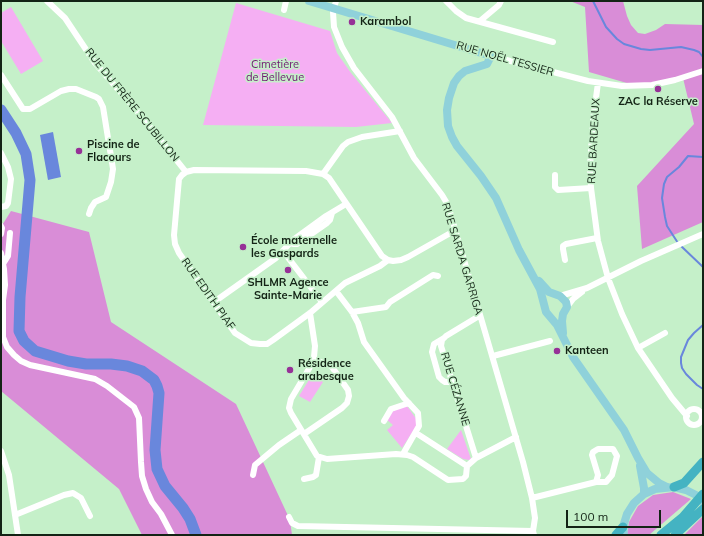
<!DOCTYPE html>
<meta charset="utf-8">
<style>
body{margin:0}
#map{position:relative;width:704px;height:536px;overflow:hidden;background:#c5f0c9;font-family:Mulish,sans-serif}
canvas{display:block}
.frame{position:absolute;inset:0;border:2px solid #132315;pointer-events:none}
.scale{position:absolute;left:566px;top:510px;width:95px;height:18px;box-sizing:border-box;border:2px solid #132315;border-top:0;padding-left:5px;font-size:12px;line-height:14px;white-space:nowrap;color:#132315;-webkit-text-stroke:3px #c5f0c9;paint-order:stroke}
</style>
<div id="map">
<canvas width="704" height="536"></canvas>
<div class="frame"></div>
<div class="scale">100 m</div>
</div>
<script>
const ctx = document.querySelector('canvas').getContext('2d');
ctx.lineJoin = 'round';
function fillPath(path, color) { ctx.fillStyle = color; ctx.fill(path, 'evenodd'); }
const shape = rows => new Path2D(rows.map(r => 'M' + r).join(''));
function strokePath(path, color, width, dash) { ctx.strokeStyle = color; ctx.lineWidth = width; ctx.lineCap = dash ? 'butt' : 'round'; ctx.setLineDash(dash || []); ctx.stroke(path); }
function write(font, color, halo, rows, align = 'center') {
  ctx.font = font + ' Mulish,sans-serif'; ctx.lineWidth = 3; ctx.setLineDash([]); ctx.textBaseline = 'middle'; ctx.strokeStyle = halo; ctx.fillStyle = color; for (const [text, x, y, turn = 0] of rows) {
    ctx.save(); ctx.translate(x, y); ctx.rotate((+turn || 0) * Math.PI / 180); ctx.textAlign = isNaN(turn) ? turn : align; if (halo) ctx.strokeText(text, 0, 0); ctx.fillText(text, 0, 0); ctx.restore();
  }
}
fillPath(shape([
 [236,3,330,31,337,53,351,73,392,123,356,127,203,125],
 [11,7,43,61,21,74,1,41,1,13],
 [312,375,323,382,310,402,299,396],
 [407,406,417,420,417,425,402,448,387,430,393,425,387,420,393,411],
 [461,430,471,459,469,460,463,459,447,449]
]), '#f5aff3');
fillPath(shape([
 [570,1,623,1,627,16,631,25,638,33,645,34,656,30,665,24,703,25,703,222,642,249,637,186,694,124,683,78,637,86,589,72,585,7],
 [11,211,89,232,111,322,236,404,290,520,292,535,142,535,119,489,1,391,1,227],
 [673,492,691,499,649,535,627,535,629,522,638,506,653,495],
 [703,516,703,535,684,535]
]), '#d98dd7');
fillPath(shape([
 [53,132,61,177,48,180,40,135]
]), '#6987dc');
strokePath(shape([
 [593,1,606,27,617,39,624,44,641,49,650,50,681,47,694,50,699,52,703,57],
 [678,243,667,226,665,217,662,198,664,184,667,177,679,167,688,156,703,157],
 [681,246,703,267],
 [703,325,694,333,688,340,681,357,681,363,682,368,686,374,697,385,703,389]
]), '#6987dc', 2);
strokePath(shape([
 [1,110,16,133,26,154,30,180,20,297,19,331,24,341,35,351,68,361,86,364,111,364,127,366,142,371,154,380,157,386,159,393,155,450,157,469,165,486,183,508,190,519,196,535]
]), '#6987dc', 11);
strokePath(shape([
 [47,1,65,18,95,63,143,118,186,172],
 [336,1,333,12,334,27,342,47,354,68,392,117,414,158,442,195,448,205,523,462,532,498,535,518,533,531,534,535],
 [446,1,456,11,466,18,553,42],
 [284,10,286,1],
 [480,21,499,5,501,1],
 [491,56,588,81,622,86,652,85,675,80,703,71],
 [1,75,23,109,30,109,61,91,69,89,76,89,96,97,99,99,103,107,113,169,111,182,106,197,95,202,91,208,89,214],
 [598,83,593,120,590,167,591,188,598,241,608,278,622,314,638,348,672,398,687,416],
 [1,153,8,167,11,179,8,203,6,206,1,207],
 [323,174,343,146,348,142,362,137,400,131],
 [555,175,555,187,558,190,591,188],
 [1,226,2,228,1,234],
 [290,243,293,244,297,244,327,223,330,220,332,213],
 [283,251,322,302],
 [1,253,4,269,5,285,3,300,3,337,7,347,14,355,21,361,30,365,95,379,107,386,134,407,139,418,141,462,142,476,146,489,152,502,161,514,172,535],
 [388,260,380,266,345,283,310,313,273,340,267,344,260,344,251,343,235,333,179,253,175,244,174,235,179,179,182,175,186,172,194,170,306,171,323,174,329,178,382,256,388,260,393,261,401,260,408,257,454,231],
 [565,260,563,249,563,246,566,244,597,238],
 [3,264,8,256,10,233],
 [336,291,352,312,358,323,364,342,404,398,418,413,419,426,403,454],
 [560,296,587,288,641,261,703,234],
 [214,302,276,258,293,240,326,216,346,204],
 [567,307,573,299,582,292],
 [352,312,386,307,390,302,433,275,438,276],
 [310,313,315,346,314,357,310,367,291,399,289,408,291,413,317,456,327,459,396,454,407,455,413,457,448,480,463,479,466,476,467,466],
 [444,338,434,344,432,352,439,377,442,380,445,382,453,382],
 [638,348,665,333],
 [493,356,550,341],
 '686 417a8 8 0 1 1 16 0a8 8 0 1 1-16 0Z',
 [384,421,391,409,409,403],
 [416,433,467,466],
 [304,434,342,408,347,403,349,396,348,390,332,367,328,364,314,360],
 [1,451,9,475,18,535],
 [476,458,441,346,442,340,446,336,479,316],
 [467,466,476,458,516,437],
 [253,475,255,465,279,445,301,430],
 [304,479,313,477,316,475,319,457],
 [532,498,596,482,606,482,612,475,617,456,613,449,598,449,593,452,592,455,598,475,596,482],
 [15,515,64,495,73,493,81,498,90,516],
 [289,517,292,523,298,526,533,531]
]), '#fff', 6);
strokePath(shape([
 [309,1,491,56,487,64,465,71,459,76,454,83,449,98,447,110,448,126,452,137,457,146,481,176,496,198,519,250,540,289,546,312,557,325,573,357,624,430,638,458,647,473,659,483,667,487],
 [539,281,549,292,560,296,566,302,567,307,563,314,562,321,563,333],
 [640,466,644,488,644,494],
 [624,535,623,527,627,514,634,503,644,494,655,489,674,487,686,490,698,496,703,502]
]), '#8fd1da', 8);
strokePath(shape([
 [674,487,684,483,703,462],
 [616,535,623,527],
 [661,535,683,517,703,494],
 [675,535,703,509]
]), '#44b3c2', 9);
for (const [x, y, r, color] of [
 [352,22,4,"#963197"],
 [658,89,4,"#963197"],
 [79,151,4,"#963197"],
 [243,247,4,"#963197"],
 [288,270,4,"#963197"],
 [557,351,4,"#963197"],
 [290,370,4,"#963197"]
]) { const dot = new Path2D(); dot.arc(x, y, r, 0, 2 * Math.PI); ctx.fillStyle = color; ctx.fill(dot); strokePath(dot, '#c5f0c9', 1.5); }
write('bold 11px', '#132315', '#c5f0c9', [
 ["Karambol",360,22],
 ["ZAC la Réserve",658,102,"center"],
 ["Piscine de",87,145],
 ["Flacours",87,158],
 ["École maternelle",251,241],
 ["les Gaspards",251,254],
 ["SHLMR Agence",288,283,"center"],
 ["Sainte-Marie",288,296,"center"],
 ["Kanteen",565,351],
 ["Résidence",298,364],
 ["arabesque",298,377]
], 'left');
write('11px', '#132315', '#c5f0c9', [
 ["RUE NOËL TESSIER",505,59,16],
 ["RUE DU FRÈRE SCUBILLON",132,105,51],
 ["RUE BARDEAUX",594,141,-87],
 ["RUE SARDA GARRIGA",462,259,73],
 ["RUE EDITH PIAF",208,294,55],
 ["RUE CÉZANNE",455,389,73]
]);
write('11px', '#711672', '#c5f0c9', [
 ["Cimetière",275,65],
 ["de Bellevue",275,78]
]);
</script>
